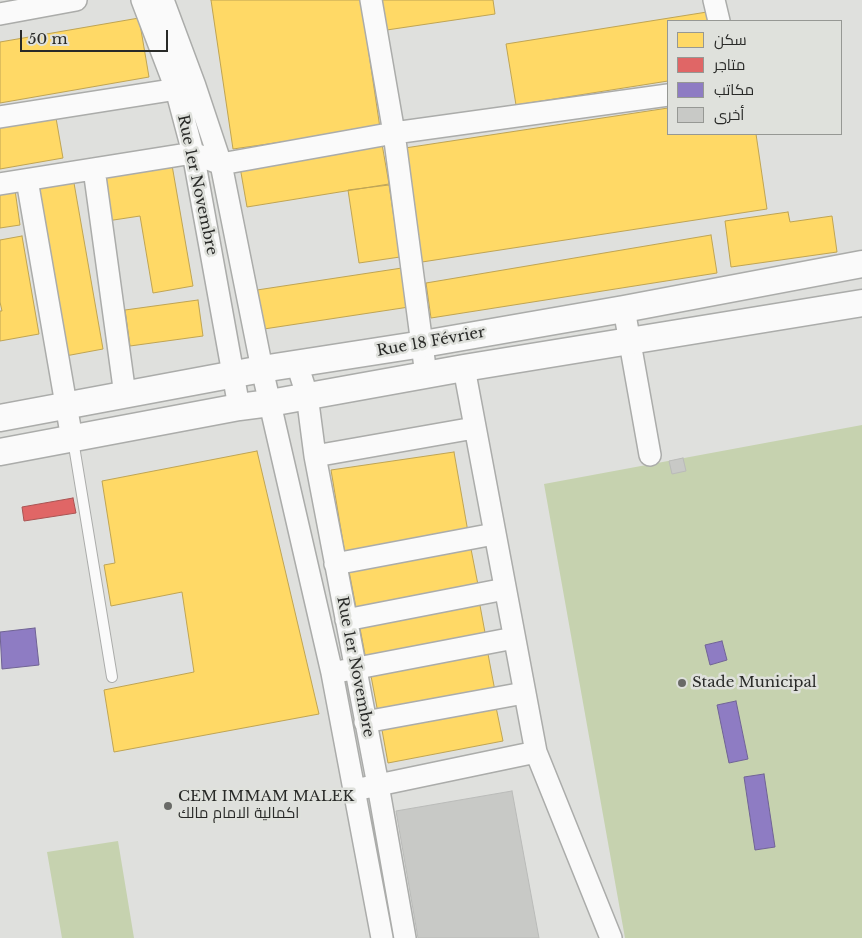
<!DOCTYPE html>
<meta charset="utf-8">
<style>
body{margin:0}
#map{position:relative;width:862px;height:938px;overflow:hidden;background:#dfe0dd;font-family:"Libre Baskerville",Cairo,serif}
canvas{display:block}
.legend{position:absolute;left:667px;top:20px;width:175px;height:115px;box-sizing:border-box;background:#dfe1dc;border:1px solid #969894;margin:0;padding:6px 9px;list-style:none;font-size:15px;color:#292a28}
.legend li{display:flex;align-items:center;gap:10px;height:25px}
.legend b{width:25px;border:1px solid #969894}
.scale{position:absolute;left:20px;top:30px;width:148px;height:22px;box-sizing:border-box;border:2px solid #292a28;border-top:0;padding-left:6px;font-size:15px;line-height:18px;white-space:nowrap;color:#292a28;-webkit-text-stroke:4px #dfe1dc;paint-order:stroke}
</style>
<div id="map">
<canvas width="862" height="938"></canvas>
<ul class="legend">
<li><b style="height:14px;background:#ffd966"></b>سكن</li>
<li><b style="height:14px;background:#e06666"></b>متاجر</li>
<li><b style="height:14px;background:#8e7cc3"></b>مكاتب</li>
<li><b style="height:14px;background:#c8c9c6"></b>أخرى</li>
</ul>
<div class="scale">50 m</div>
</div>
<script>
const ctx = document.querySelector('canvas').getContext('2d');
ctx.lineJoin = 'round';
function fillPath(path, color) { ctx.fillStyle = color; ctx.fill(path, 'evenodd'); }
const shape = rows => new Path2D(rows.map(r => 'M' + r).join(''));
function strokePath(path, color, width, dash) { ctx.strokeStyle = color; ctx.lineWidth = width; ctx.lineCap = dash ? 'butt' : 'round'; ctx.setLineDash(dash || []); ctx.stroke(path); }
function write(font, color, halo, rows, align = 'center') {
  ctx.font = font + ' "Libre Baskerville",Cairo,serif'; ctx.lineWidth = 5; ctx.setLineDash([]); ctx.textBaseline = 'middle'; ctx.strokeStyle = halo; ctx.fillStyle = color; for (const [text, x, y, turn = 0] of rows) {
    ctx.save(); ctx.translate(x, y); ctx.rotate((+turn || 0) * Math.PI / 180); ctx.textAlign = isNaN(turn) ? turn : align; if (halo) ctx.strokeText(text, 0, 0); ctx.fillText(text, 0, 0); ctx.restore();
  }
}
fillPath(shape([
 [862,425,862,938,625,938,544,484],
 [722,641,727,660,710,665,705,645],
 [736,701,748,759,730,763,717,705],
 [763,774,775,847,756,850,744,777],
 [118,841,134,938,62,938,47,852]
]), '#c6d2af');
const homes = shape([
 [211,0,361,0,380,128,233,149,211,0],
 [376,0,493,0,495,14,380,31,376,0],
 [707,12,709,21,668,21,668,81,516,105,506,44,707,12],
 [139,18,149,77,0,103,0,42,139,18],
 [668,108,668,134,756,134,767,209,422,262,405,148,668,108],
 [56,118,63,158,0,169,0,127,56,118],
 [382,144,389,184,247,207,240,167,382,144],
 [172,165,193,286,153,293,140,216,107,221,99,178,172,165],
 [74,183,103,349,60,357,31,190,74,183],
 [389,185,400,257,359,263,348,190,389,185],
 [15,190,20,225,0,228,0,193,15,190],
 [788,212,790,222,832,216,837,252,731,267,725,221,788,212],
 [711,235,717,273,431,318,426,283,711,235],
 [22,236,39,334,0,341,0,311,2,311,0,302,0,240,22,236],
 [402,268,409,307,264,329,257,290,402,268],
 [198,300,203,336,130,346,125,310,198,300],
 [257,451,319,714,114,752,104,690,194,672,182,592,111,606,104,565,115,563,102,481,257,451],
 [454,452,468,532,345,554,331,470,454,452],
 [471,549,479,590,357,613,349,571,471,549],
 [479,600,486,638,366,660,359,623,479,600],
 [488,654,495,691,378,713,371,676,488,654],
 [496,707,503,741,388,763,382,730,496,707]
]);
fillPath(homes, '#ffd966');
strokePath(homes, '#bfa453', 1);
const shops = shape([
 [73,498,76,513,24,521,22,507,73,498]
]);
fillPath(shops, '#e06666');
strokePath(shops, '#a95453', 1);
const offices = shape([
 [35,628,39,665,2,669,0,632,35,628],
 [722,641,727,660,710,665,705,645,722,641],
 [736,701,748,759,729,763,717,705,736,701],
 [764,774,775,847,755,850,744,777,764,774]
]);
fillPath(offices, '#8e7cc3');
strokePath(offices, '#706394', 1);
const building = shape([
 [683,458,686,471,672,474,669,461,683,458],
 [512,791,539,938,418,938,396,811,512,791]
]);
fillPath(building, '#c8c9c6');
strokePath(building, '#babbb9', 1);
const service = shape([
 [73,440,112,677]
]);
const minor = shape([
 [142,0,176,89,193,153,239,407],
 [163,0,195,86,221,164,262,369,332,673,382,938],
 [371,0,394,133,426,375],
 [714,0,719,21],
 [0,14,76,0],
 [0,117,190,87],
 [94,169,125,395],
 [27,180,72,439],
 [0,184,193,153,221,164,394,133,668,95],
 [624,309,650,455],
 [297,364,307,395,315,456,378,785,405,938],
 [464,368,536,752,611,938],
 [315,456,474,428],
 [335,564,494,534],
 [346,620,505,589],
 [342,671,514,638],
 [365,722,524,693],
 [364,788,536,752]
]);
const tertiary = shape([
 [0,418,262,369,423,344,624,309,862,264],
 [0,452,239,407,270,403,464,368,862,303]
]);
strokePath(service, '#abacaa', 12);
strokePath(minor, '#abacaa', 24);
strokePath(tertiary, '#abacaa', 29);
strokePath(service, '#fafafa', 10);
strokePath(minor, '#fafafa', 21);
strokePath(tertiary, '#fafafa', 26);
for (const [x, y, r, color] of [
 [682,683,5,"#696a67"],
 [168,806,5,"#696a67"]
]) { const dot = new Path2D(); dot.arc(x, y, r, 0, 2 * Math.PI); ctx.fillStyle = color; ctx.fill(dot); strokePath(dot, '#dfe1dc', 2); }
write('15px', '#292a28', '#dfe1dc', [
 ["Rue 1er Novembre",197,185,78],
 ["Rue 18 Février",431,342,-10],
 ["Rue 1er Novembre",355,667,79]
]);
write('15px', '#292a28', '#dfe1dc', [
 ["Stade Municipal",692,683],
 ["CEM IMMAM MALEK",178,797],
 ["اكمالية الامام مالك",178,814]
], 'left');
</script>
